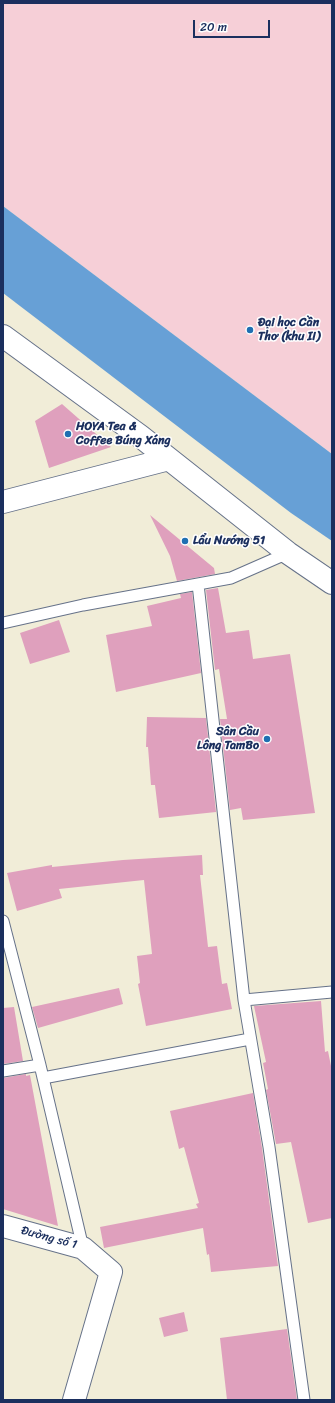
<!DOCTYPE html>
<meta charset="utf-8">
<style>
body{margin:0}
#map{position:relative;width:335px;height:1403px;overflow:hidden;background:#f1edd8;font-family:Sriracha,sans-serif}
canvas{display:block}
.frame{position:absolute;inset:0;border:4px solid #1b2f5e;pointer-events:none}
.scale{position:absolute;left:193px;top:20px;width:77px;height:18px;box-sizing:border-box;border:2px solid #1b2f5e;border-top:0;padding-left:5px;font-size:12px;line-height:14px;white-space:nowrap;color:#1b2f5e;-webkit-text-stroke:3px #fff;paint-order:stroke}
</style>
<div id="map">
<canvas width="335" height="1403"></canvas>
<div class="frame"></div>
<div class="scale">20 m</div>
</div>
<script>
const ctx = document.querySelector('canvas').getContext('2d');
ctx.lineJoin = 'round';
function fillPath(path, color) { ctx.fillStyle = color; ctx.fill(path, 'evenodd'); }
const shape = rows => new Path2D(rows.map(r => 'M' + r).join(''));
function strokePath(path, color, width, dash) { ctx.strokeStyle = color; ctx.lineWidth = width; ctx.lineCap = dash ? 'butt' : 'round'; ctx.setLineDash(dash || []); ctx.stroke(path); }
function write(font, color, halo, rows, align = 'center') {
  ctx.font = font + ' Sriracha,sans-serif'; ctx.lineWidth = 3; ctx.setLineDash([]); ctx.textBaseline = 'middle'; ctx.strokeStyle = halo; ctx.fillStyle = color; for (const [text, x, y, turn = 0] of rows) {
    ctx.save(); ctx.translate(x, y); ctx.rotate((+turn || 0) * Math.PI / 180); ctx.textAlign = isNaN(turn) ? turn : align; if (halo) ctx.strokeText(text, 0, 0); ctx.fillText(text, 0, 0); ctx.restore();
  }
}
fillPath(shape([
 [3,3,332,3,332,454,3,206]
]), '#f6cfd7');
fillPath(shape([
 [3,206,332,454,332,541,291,513,3,293]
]), '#67a0d6');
fillPath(shape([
 [62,404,111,447,49,468,35,421],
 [150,515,214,568,215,574,177,581,170,556],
 [218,588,226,633,249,630,253,659,290,654,315,813,243,820,241,808,230,810,220,719,227,719,219,669,215,670,206,590],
 [192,592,201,673,116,692,106,635,152,626,147,606,181,598,180,594],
 [59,620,70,652,30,664,20,633],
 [147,717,206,718,216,812,159,818,155,785,151,785,148,747,146,747],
 [202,855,203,875,200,875,208,947,217,946,222,984,227,983,232,1009,146,1026,138,984,140,983,137,956,152,954,144,880,59,889,62,898,17,911,7,873,52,865,52,867,123,860],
 [119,988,123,1004,38,1028,32,1007],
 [321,1001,325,1052,328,1051,332,1071,332,1218,308,1223,291,1142,276,1144,266,1090,268,1089,263,1063,266,1062,254,1006],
 [14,1007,23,1061,3,1064,3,1008],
 [26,1074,26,1076,30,1075,58,1226,3,1209,3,1078],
 [253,1093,262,1148,278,1266,211,1272,209,1254,207,1255,203,1228,104,1248,100,1227,198,1208,196,1204,199,1203,184,1147,179,1149,170,1111],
 [184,1312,188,1331,164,1337,159,1318],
 [287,1329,297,1400,227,1400,220,1338]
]), '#dfa0bd');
const service = shape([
 [198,584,244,1000,269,1147,304,1400],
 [3,623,83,605,231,578,288,553],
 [3,921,40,1065,83,1248],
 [244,1000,332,992],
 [3,1071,40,1065],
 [43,1078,250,1039]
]);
const minor = shape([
 [3,336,140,436,288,553,332,583],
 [3,502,169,459],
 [3,1226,83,1248,111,1272,74,1400]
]);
strokePath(service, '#667289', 13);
strokePath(minor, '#667289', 24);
strokePath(service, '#fff', 11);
strokePath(minor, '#fff', 22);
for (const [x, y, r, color] of [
 [250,330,4,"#1f6fb2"],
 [68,434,4,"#1f6fb2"],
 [185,541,4,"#1f6fb2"],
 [267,739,4,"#1f6fb2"]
]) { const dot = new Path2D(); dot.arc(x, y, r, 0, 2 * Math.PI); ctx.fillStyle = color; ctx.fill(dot); strokePath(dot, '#fff', 1.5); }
write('bold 12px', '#1b2f5e', '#fff', [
 ["Đại học Cần",258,323],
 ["Thơ (khu II)",258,337],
 ["HOYA Tea &",76,427],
 ["Coffee Búng Xáng",76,441],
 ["Lẩu Nướng 51",193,541],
 ["Sân Cầu",259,732,"right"],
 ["Lông TamBo",259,746,"right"]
], 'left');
write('12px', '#1b2f5e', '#fff', [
 ["Đường số 1",49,1238,15]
]);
</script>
